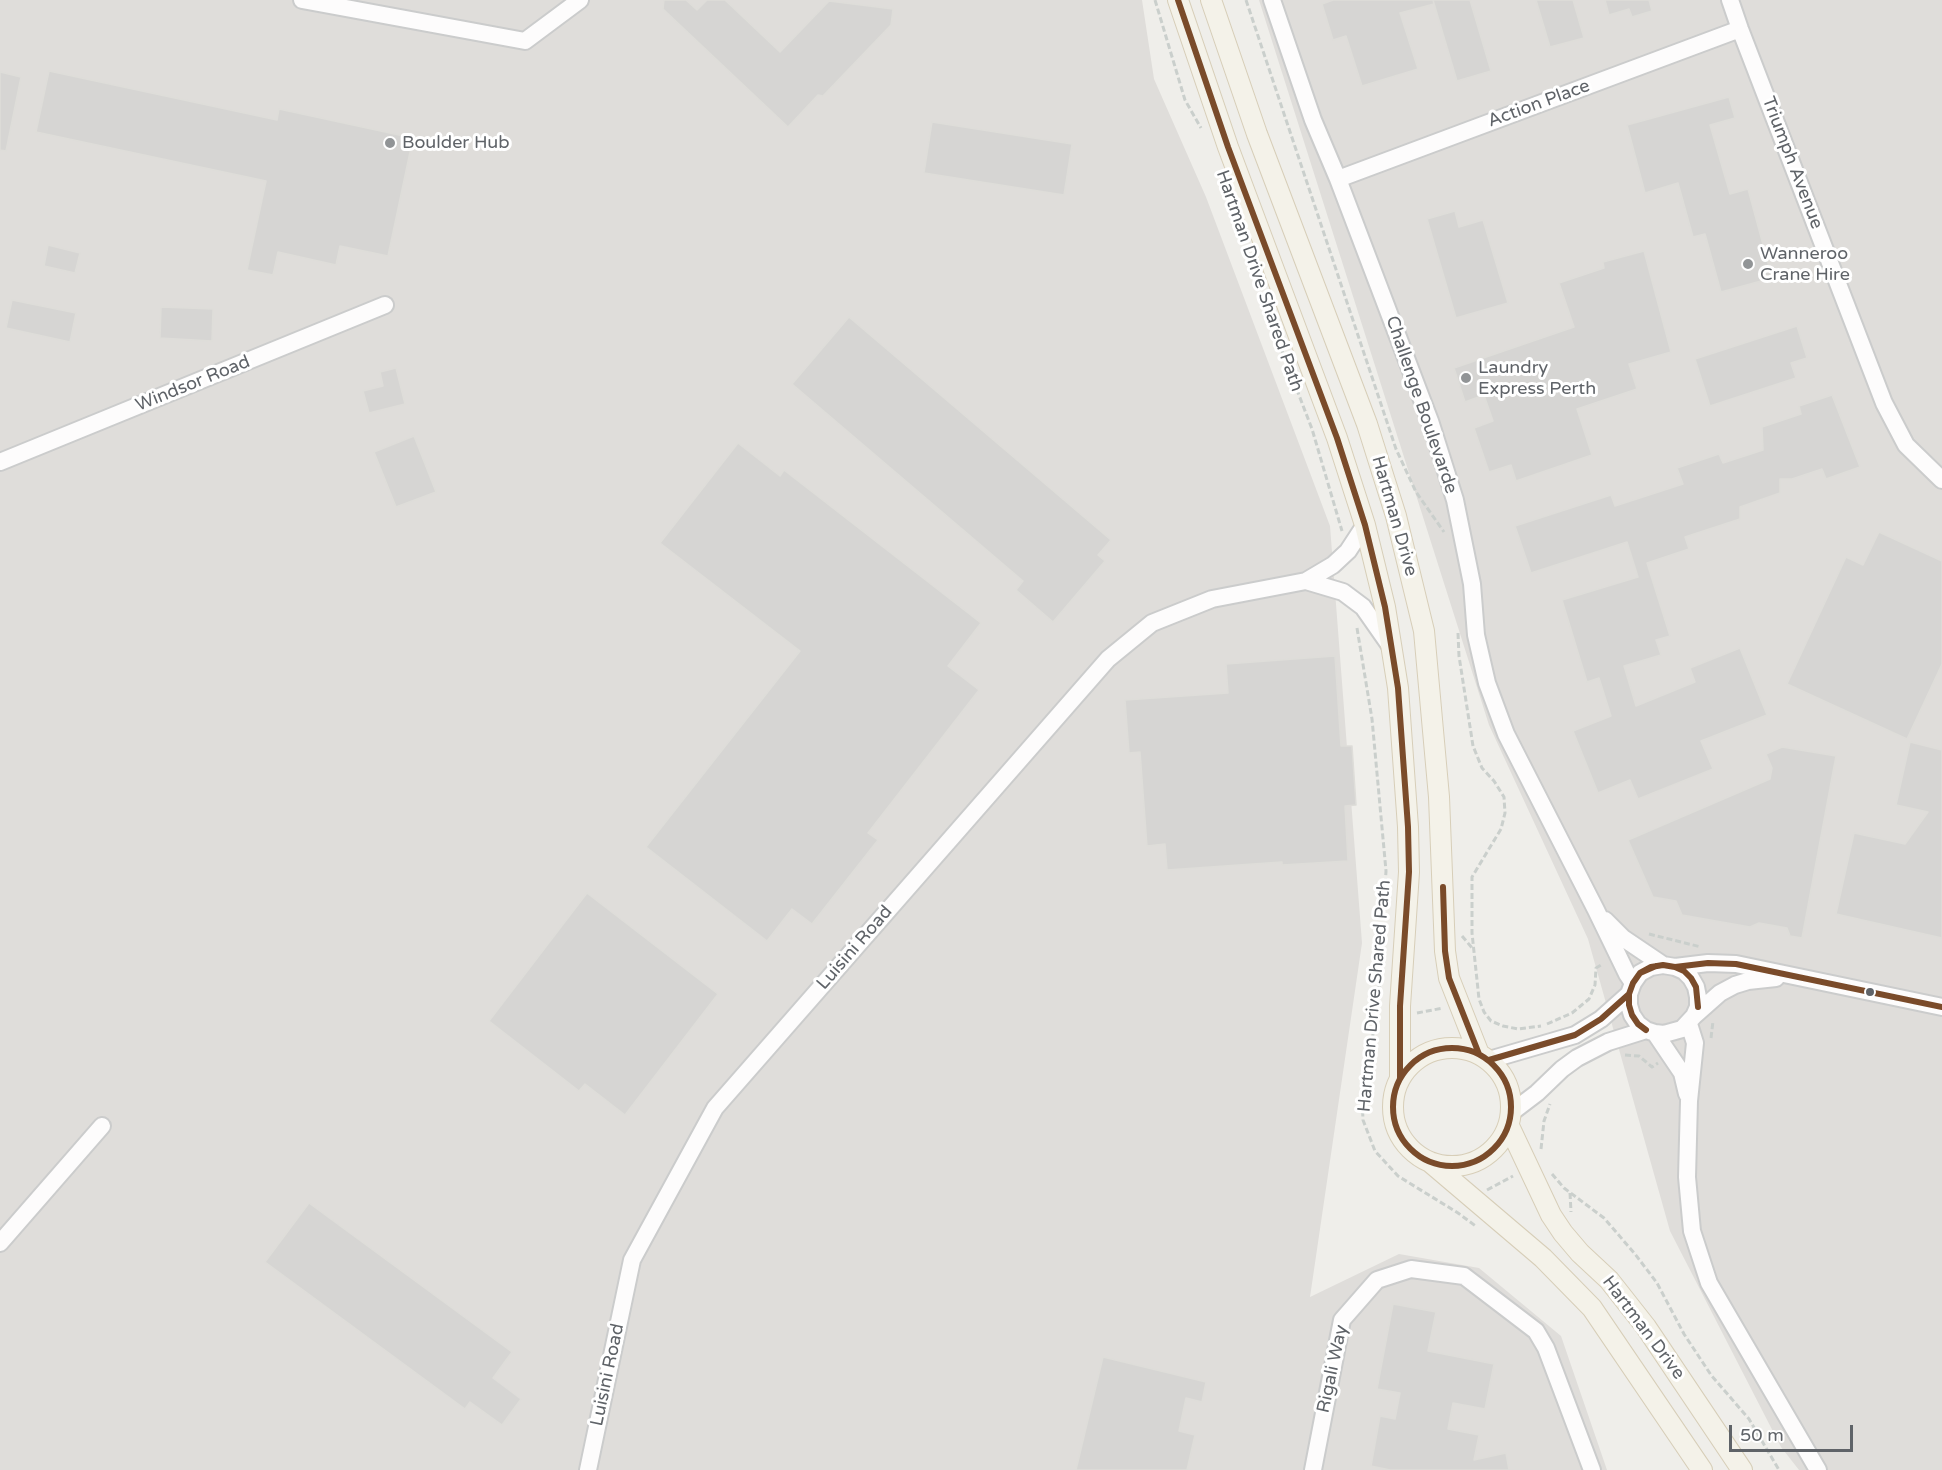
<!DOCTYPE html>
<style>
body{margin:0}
#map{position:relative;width:1942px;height:1470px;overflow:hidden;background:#efeeea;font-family:"Varela Round",sans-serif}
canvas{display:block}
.scale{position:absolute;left:1729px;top:1425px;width:124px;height:27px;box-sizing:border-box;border:3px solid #5f6368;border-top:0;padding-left:8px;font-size:18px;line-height:21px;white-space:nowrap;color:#5f6368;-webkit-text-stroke:4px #fff;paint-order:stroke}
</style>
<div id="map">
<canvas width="1942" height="1470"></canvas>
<div class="scale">50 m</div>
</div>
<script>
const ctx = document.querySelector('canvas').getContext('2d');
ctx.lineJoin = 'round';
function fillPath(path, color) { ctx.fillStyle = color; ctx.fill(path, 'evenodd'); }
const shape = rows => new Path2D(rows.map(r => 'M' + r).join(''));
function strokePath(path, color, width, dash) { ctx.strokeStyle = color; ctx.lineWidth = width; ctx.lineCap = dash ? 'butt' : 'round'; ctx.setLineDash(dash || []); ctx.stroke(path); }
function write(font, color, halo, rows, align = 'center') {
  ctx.font = font + ' "Varela Round",sans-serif'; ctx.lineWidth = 6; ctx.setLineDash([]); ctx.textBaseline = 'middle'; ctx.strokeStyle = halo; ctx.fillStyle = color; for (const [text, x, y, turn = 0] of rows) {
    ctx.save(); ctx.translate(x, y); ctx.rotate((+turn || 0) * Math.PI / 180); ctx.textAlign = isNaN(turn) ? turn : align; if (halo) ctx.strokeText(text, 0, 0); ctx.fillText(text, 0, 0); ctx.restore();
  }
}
fillPath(shape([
 [0,0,1142,0,1154,79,1206,197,1330,526,1362,943,1310,1297,1399,1254,1479,1268,1561,1336,1607,1470,0,1470],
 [1259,0,1942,0,1942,1470,1799,1470,1781,1447,1670,1231,1588,939,1489,725]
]), '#dfddda');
const building = shape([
 [664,0,686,0,697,10,707,0,725,0,780,52,829,1,893,9,891,25,823,96,818,95,788,127,663,9,664,0],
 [1333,0,1433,0,1434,4,1400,13,1418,69,1362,86,1346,36,1333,40,1322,4,1333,0],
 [1433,0,1470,0,1491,71,1457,81,1433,0],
 [1536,0,1573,0,1584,38,1550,47,1536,0],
 [1605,0,1649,0,1652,11,1632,17,1629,9,1609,15,1605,0],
 [49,71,277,120,279,109,413,138,388,256,340,246,336,265,278,252,273,275,247,270,266,181,36,132,49,71],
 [0,72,21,77,6,151,0,150,0,72],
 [1729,97,1735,118,1710,125,1730,194,1748,189,1772,278,1721,292,1705,234,1693,237,1678,183,1645,193,1627,125,1729,97],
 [932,122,1072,144,1064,195,924,173,932,122],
 [1455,211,1459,227,1483,220,1508,303,1456,318,1427,219,1455,211],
 [48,245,80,253,75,273,44,266,48,245],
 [1644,251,1671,352,1629,364,1637,389,1577,409,1592,455,1516,481,1511,465,1489,472,1474,428,1493,421,1484,395,1465,402,1454,368,1574,327,1559,283,1604,268,1603,262,1644,251],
 [12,300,76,313,70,342,6,328,12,300],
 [161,307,213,309,212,341,160,338,161,307],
 [849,317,1111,540,1098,555,1105,561,1053,622,1016,590,1023,581,792,384,849,317],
 [1797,326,1807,358,1791,363,1796,378,1710,406,1695,359,1797,326],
 [396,368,405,404,369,413,363,391,383,386,380,372,396,368],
 [1832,395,1860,467,1826,479,1822,469,1792,479,1780,479,1780,493,1740,507,1740,519,1685,537,1689,549,1647,563,1670,636,1656,640,1661,655,1624,666,1636,706,1695,682,1690,668,1740,648,1767,715,1701,741,1713,769,1638,799,1630,780,1598,793,1573,731,1611,716,1599,678,1587,682,1562,600,1638,577,1627,542,1531,573,1515,526,1611,495,1615,506,1683,484,1677,468,1719,454,1723,463,1763,450,1762,427,1801,414,1799,406,1832,395],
 [414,436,436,492,396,507,374,452,414,436],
 [738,443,780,476,784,470,981,623,948,666,979,690,868,833,878,840,812,924,792,909,767,941,646,847,800,651,660,543,738,443],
 [1879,532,1942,561,1942,664,1907,739,1787,684,1846,557,1863,565,1879,532],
 [1335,656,1341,746,1352,746,1356,805,1345,806,1348,861,1282,865,1282,862,1167,870,1165,844,1147,846,1140,752,1129,753,1125,700,1228,693,1226,664,1335,656],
 [1910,742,1942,750,1942,938,1836,914,1854,833,1905,844,1928,812,1896,805,1910,742],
 [1782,747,1836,756,1802,938,1790,936,1787,928,1759,923,1750,927,1682,915,1676,901,1653,897,1628,840,1770,779,1772,768,1766,754,1782,747],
 [587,893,718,994,625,1115,585,1084,579,1091,489,1021,587,893],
 [309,1203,512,1352,493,1378,521,1399,502,1425,470,1402,465,1409,265,1262,309,1203],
 [1393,1304,1436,1312,1428,1351,1494,1364,1485,1409,1453,1403,1448,1429,1479,1435,1474,1460,1506,1453,1509,1470,1390,1470,1371,1466,1380,1416,1395,1419,1400,1393,1377,1389,1393,1304],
 [1103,1357,1206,1382,1202,1402,1186,1398,1179,1431,1195,1435,1187,1470,1076,1470,1103,1357]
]);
fillPath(building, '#d6d5d3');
strokePath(building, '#deddd9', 1.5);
const minor = shape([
 [302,0,525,41,580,0],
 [1272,0,1313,120,1338,179,1430,421,1455,500,1472,584,1476,635,1487,683,1506,734,1596,910,1627,974,1633,983],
 [1730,0,1740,29,1884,403,1906,445,1942,480],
 [1338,179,1740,29],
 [0,462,385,305],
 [1306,581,1343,592,1363,607,1391,647],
 [1605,920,1623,938,1663,965],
 [1675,967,1708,963,1736,964,1942,1007],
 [1694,1016,1720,993,1735,985,1748,981,1776,978],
 [1689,1024,1695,1043,1689,1101,1687,1177,1692,1231,1709,1283,1818,1470],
 [1655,1033,1682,1073,1687,1094],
 [1489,1060,1575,1035,1601,1019,1629,994,1633,983,1640,973,1651,967,1663,965,1675,967,1684,971,1691,978,1696,987,1698,997,1698,1007,1694,1016,1682,1029,1664,1034,1655,1033,1646,1030,1638,1024,1632,1015,1629,1005,1629,994],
 [1512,1112,1537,1093,1562,1069,1577,1058,1608,1042,1646,1030],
 [0,1243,102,1126],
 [588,1470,632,1260,715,1108,1108,659,1152,623,1212,599,1306,581,1333,565,1348,551,1365,525],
 [1313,1470,1342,1320,1377,1280,1411,1269,1464,1276,1536,1331,1546,1348,1592,1470]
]);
const major = shape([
 [1178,0,1228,147,1337,438,1365,525,1385,607,1398,688,1408,827,1409,872,1400,1006,1400,1078],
 [1211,0,1257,134,1367,424,1396,516,1424,631,1439,797,1445,951,1449,978,1479,1054],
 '1393 1107a59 59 0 1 1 118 0a59 59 0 1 1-118 0Z',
 [1509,1126,1551,1215,1563,1233,1580,1253,1609,1280,1646,1327,1742,1470],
 [1430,1162,1543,1258,1592,1308,1702,1470]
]);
strokePath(minor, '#cbcccc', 20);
strokePath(major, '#d7ceb8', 22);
strokePath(shape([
 [1155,0,1185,100,1201,128],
 [1246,0,1396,449,1416,492,1444,532],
 [1264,296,1264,304,1312,429,1342,531],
 [1357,628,1372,719,1386,871,1378,1005,1362,1098,1363,1120,1375,1151,1398,1176,1458,1213,1477,1227],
 [1458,633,1459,656,1473,746,1482,768,1494,781,1504,797,1505,813,1501,829,1472,877,1472,933,1479,999,1484,1012,1491,1021,1503,1026,1518,1029,1541,1026],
 [1649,934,1701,947],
 [1462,936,1473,949],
 [1417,1013,1443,1008],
 [1547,1024,1572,1013,1589,999,1595,985,1596,968,1603,964],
 [1711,1038,1713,1021],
 [1625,1055,1639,1056,1652,1067,1658,1063],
 [1541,1149,1544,1121,1550,1104],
 [1552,1174,1564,1188,1604,1218,1635,1254,1657,1283,1684,1334,1711,1375,1749,1419,1779,1470],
 [1487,1190,1513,1176],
 [1570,1193,1571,1212]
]), '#cacfcc', 3, [6, 3]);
strokePath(minor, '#fdfcfc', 16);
strokePath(major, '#f4f2e9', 20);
strokePath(shape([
 [1178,0,1228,147,1337,438,1365,525,1385,607,1398,688,1408,827,1409,872,1400,1006,1400,1078],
 [1443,887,1445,951,1449,978,1479,1054],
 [1675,967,1708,963,1736,964,1942,1007],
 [1646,1030,1638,1024,1632,1015,1629,1005,1629,994,1633,983,1640,973,1651,967,1663,965,1675,967,1684,971,1691,978,1696,987,1698,1007],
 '1393 1107a59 59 0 1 1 118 0a59 59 0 1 1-118 0Z',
 [1489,1060,1575,1035,1601,1019,1629,994,1633,983,1640,973,1656,966]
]), '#7a4b2a', 6);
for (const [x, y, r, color] of [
 [390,143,6,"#919496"],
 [1748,264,6,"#919496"],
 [1466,378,6,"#919496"],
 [1870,992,5,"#5f6368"]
]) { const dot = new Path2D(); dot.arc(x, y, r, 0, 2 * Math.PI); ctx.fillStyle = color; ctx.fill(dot); strokePath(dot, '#fff', 2); }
write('18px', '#5f6368', '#fff', [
 ["Action Place",1539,104,-20],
 ["Triumph Avenue",1792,163,69],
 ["Hartman Drive Shared Path",1259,281,71],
 ["Windsor Road",193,384,-22],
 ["Challenge Boulevarde",1421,405,71],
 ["Hartman Drive",1394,516,74],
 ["Luisini Road",855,948,-49],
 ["Hartman Drive Shared Path",1375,996,-85],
 ["Hartman Drive",1643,1328,53],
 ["Rigali Way",1333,1369,-78],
 ["Luisini Road",608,1375,-78]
]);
write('18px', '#5f6368', '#fff', [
 ["Boulder Hub",402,143],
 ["Wanneroo",1760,254],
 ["Crane Hire",1760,275],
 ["Laundry",1478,368],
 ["Express Perth",1478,389]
], 'left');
</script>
